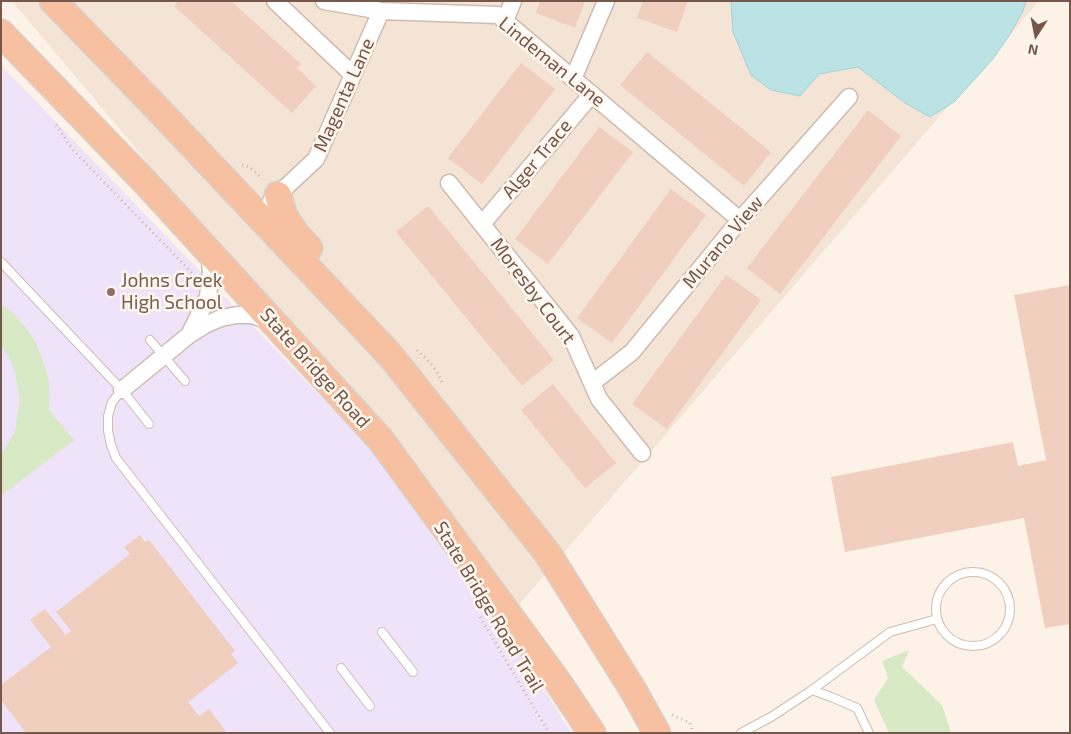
<!DOCTYPE html>
<style>
body{margin:0}
#map{position:relative;width:1071px;height:734px;overflow:hidden;background:#fcf2e7;font-family:"Exo 2",sans-serif}
canvas{display:block}
.frame{position:absolute;inset:0;border:2px solid #75574b;pointer-events:none}
.north{position:absolute;left:1011px;top:10px;width:50px;height:50px;-webkit-text-stroke:4px #fff7ed;paint-order:stroke;rotate:191deg;font-size:14px;font-weight:700;line-height:20px;text-align:center;color:#75574b}
.north::after{content:'';display:block;margin:auto;width:18px;height:22px;background:#75574b;clip-path:polygon(50% 0,100% 100%,50% 72%,0 100%)}
</style>
<div id="map">
<canvas width="1071" height="734"></canvas>
<div class="frame"></div>
<div class="north">N</div>
</div>
<script>
const ctx = document.querySelector('canvas').getContext('2d');
ctx.lineJoin = 'round';
function fillPath(path, color) { ctx.fillStyle = color; ctx.fill(path, 'evenodd'); }
const shape = rows => new Path2D(rows.map(r => 'M' + r).join(''));
function strokePath(path, color, width, dash) { ctx.strokeStyle = color; ctx.lineWidth = width; ctx.lineCap = dash ? 'butt' : 'round'; ctx.setLineDash(dash || []); ctx.stroke(path); }
function write(font, color, halo, rows, align = 'center') {
  ctx.font = font + ' "Exo 2",sans-serif'; ctx.lineWidth = 5; ctx.setLineDash([]); ctx.textBaseline = 'middle'; ctx.strokeStyle = halo; ctx.fillStyle = color; for (const [text, x, y, turn = 0] of rows) {
    ctx.save(); ctx.translate(x, y); ctx.rotate((+turn || 0) * Math.PI / 180); ctx.textAlign = isNaN(turn) ? turn : align; if (halo) ctx.strokeText(text, 0, 0); ctx.fillText(text, 0, 0); ctx.restore();
  }
}
fillPath(shape([
 [12,1,1039,1,510,615,317,386,129,140]
]), '#f4e4d5');
fillPath(shape([
 [1,65,439,519,571,733,1,733]
]), '#efe3f9');
fillPath(shape([
 [1,304,13,313,26,328,37,345,49,379,50,397,49,410,74,440,1,496,1,455,15,432,20,400,15,372,9,357,1,346],
 [909,650,902,667,942,705,951,733,889,733,874,700,888,678,882,661]
]), '#d7eac5');
const water = shape([
 [731,1,1026,1,1023,11,1009,36,993,59,954,102,930,117,905,103,858,67,819,74,800,96,771,90,751,75,733,32,731,1]
]);
fillPath(water, '#bbe3e6');
strokePath(water, '#a2d3d7', 1);
fillPath(shape([
 [178,1,231,1,301,64,297,68,316,86,292,113,174,6],
 [540,1,585,1,575,28,536,13],
 [643,1,688,1,677,32,637,18],
 [647,52,771,152,744,186,620,85],
 [521,63,555,89,482,184,448,158],
 [868,110,901,136,780,294,747,268],
 [599,127,633,152,548,264,515,239],
 [671,189,706,215,612,343,577,318],
 [428,206,554,360,522,386,396,232],
 [726,275,761,300,667,429,632,404],
 [1070,285,1070,624,1045,628,1024,518,845,552,831,477,1013,442,1018,466,1046,460,1014,295],
 [553,384,616,463,585,488,521,410],
 [140,535,145,542,149,540,235,651,231,654,238,663,188,702,199,716,209,709,227,733,26,733,1,700,1,685,51,647,30,620,45,609,66,635,71,631,56,612,130,554,124,547]
]), '#f1cfbf');
const service = shape([
 [1,262,122,390,149,424],
 [150,340,185,381],
 [122,390,112,402,108,416,108,431,111,445,116,458,330,733],
 '936 609a37 37 0 1 1 74 0a37 37 0 1 1-74 0Z',
 [382,632,413,672],
 [341,668,370,706],
 [812,690,831,697,857,708,869,733],
 [741,733,771,717,812,690,890,632,937,619]
]);
const minor = shape([
 [275,1,353,75],
 [324,1,381,11,498,15,740,220],
 [505,21,513,1],
 [573,79,606,1],
 [449,183,571,336,599,399,642,453],
 [271,201,316,159,381,11],
 [482,224,592,94],
 [190,333,208,297,211,271,209,252],
 [592,383,632,352,740,220,849,97],
 [122,390,189,335,207,324,221,318,237,315,252,315,269,321]
]);
const trunk = shape([
 [53,1,153,104,390,355,548,554,633,690,657,733],
 [1,33,147,184,380,439,558,682,592,733],
 [278,195,284,216,296,234,309,248]
]);
strokePath(service, '#d0bbaf', 10);
strokePath(minor, '#d0bbaf', 19);
strokePath(trunk, '#d8d0cd', 29);
strokePath(shape([
 [56,125,73,150,194,275],
 [242,165,250,167,262,179],
 [417,350,434,367,442,382],
 [480,617,549,733],
 [672,715,690,723,693,733]
]), '#d6b2a2', 3, [1, 4]);
strokePath(service, '#fff', 8);
strokePath(minor, '#fff', 16);
strokePath(trunk, '#f7c0a0', 26);
for (const [x, y, r, color] of [
 [111,292,5,"#8d6e63"]
]) { const dot = new Path2D(); dot.arc(x, y, r, 0, 2 * Math.PI); ctx.fillStyle = color; ctx.fill(dot); strokePath(dot, '#fff7ed', 2); }
write('19px', '#75574b', '#fff7ed', [
 ["Lindeman Lane",552,62,39],
 ["Magenta Lane",344,95,-66],
 ["Alger Trace",537,159,-50],
 ["Murano View",723,242,-50],
 ["Moresby Court",533,291,53],
 ["State Bridge Road",315,368,48],
 ["State Bridge Road Trail",489,607,59]
]);
write('19px', '#785e54', '#fff7ed', [
 ["Johns Creek",121,281],
 ["High School",121,303]
], 'left');
</script>
